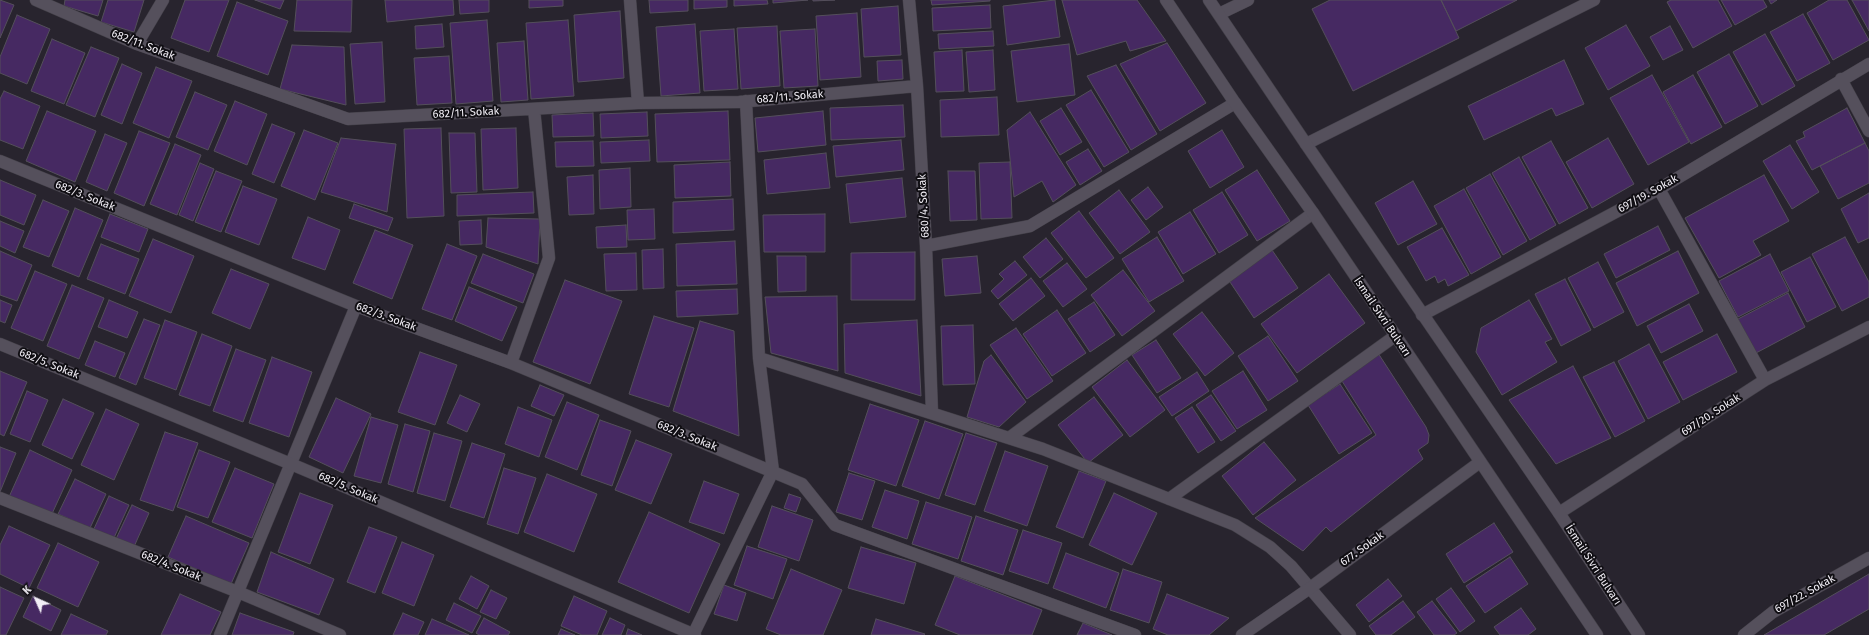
<!DOCTYPE html>
<meta charset="utf-8">
<style>
body{margin:0}
#map{position:relative;width:1869px;height:635px;overflow:hidden;background:#28242e;font-family:"Fira Sans",sans-serif}
canvas{display:block}
.north{position:absolute;left:16px;top:579px;width:40px;height:40px;-webkit-text-stroke:3px #100e13;paint-order:stroke;rotate:315deg;font-size:11px;font-weight:700;line-height:16px;text-align:center;color:#f2eff6}
.north::after{content:'';display:block;margin:auto;width:14px;height:18px;background:#f2eff6;clip-path:polygon(50% 0,100% 100%,50% 72%,0 100%)}
</style>
<div id="map">
<canvas width="1869" height="635"></canvas>
<div class="north">K</div>
</div>
<script>
const ctx = document.querySelector('canvas').getContext('2d');
ctx.lineJoin = 'round';
function fillPath(path, color) { ctx.fillStyle = color; ctx.fill(path, 'evenodd'); }
const shape = rows => new Path2D(rows.map(r => 'M' + r).join(''));
function strokePath(path, color, width, dash) { ctx.strokeStyle = color; ctx.lineWidth = width; ctx.lineCap = dash ? 'butt' : 'round'; ctx.setLineDash(dash || []); ctx.stroke(path); }
function write(font, color, halo, rows, align = 'center') {
  ctx.font = font + ' "Fira Sans",sans-serif'; ctx.lineWidth = 4; ctx.setLineDash([]); ctx.textBaseline = 'middle'; ctx.strokeStyle = halo; ctx.fillStyle = color; for (const [text, x, y, turn = 0] of rows) {
    ctx.save(); ctx.translate(x, y); ctx.rotate((+turn || 0) * Math.PI / 180); ctx.textAlign = isNaN(turn) ? turn : align; if (halo) ctx.strokeText(text, 0, 0); ctx.fillText(text, 0, 0); ctx.restore();
  }
}
const building = shape([
 [0,0,14,5,0,38,0,0],
 [65,0,103,0,98,16,64,6,65,0],
 [108,0,144,0,134,32,101,22,108,0],
 [185,0,229,0,209,52,171,38,185,0],
 [255,0,284,0,280,9,255,0],
 [297,0,352,0,351,32,294,31,297,0],
 [385,0,453,0,454,15,387,22,385,0],
 [459,0,489,0,489,12,460,14,459,0],
 [529,0,563,0,563,6,529,8,529,0],
 [649,0,688,0,688,11,650,13,649,0],
 [694,0,727,0,727,7,694,9,694,0],
 [734,0,767,0,768,4,734,6,734,0],
 [773,0,808,0,773,3,773,0],
 [813,0,835,0,813,1,813,0],
 [931,0,990,0,990,1,932,5,931,0],
 [1055,0,1060,37,1007,45,1003,6,1055,0],
 [1062,0,1137,0,1166,41,1130,51,1126,41,1077,55,1062,0],
 [1330,0,1441,0,1459,38,1353,91,1312,9,1330,0],
 [1441,0,1517,0,1456,31,1441,0],
 [1671,0,1718,0,1732,26,1693,48,1667,2,1671,0],
 [1721,0,1763,0,1767,7,1735,25,1721,0],
 [1769,0,1777,0,1771,4,1769,0],
 [1829,0,1847,0,1869,40,1833,60,1807,13,1829,0],
 [1852,0,1869,0,1869,31,1852,0],
 [237,2,288,21,268,75,217,56,237,2],
 [990,5,991,28,933,31,932,8,990,5],
 [898,6,901,55,864,57,861,9,898,6],
 [620,11,624,78,578,82,574,15,620,11],
 [857,13,861,77,820,80,816,16,857,13],
 [1803,14,1830,63,1797,81,1770,32,1803,14],
 [17,15,50,29,27,84,0,73,0,57,17,15],
 [487,20,493,101,456,104,450,23,487,20],
 [568,20,574,96,531,99,526,23,568,20],
 [442,24,444,47,416,49,415,26,442,24],
 [695,24,700,93,661,96,656,27,695,24],
 [1626,25,1650,66,1608,90,1585,48,1626,25],
 [777,26,780,86,741,89,737,28,777,26],
 [1670,26,1683,50,1663,60,1650,37,1670,26],
 [734,29,738,89,704,91,700,31,734,29],
 [815,29,818,86,784,88,780,31,815,29],
 [993,31,994,46,939,49,938,34,993,31],
 [1765,34,1795,86,1762,105,1733,52,1765,34],
 [52,39,85,53,64,104,31,91,52,39],
 [524,41,528,100,501,102,497,43,524,41],
 [382,42,385,102,355,104,350,44,382,42],
 [1167,43,1206,103,1160,131,1120,64,1167,43],
 [1069,44,1075,95,1017,102,1011,51,1069,44],
 [292,45,344,47,346,105,280,89,292,45],
 [91,47,119,58,95,117,66,105,91,47],
 [962,50,964,91,936,92,934,52,962,50],
 [993,50,995,90,969,92,966,52,993,50],
 [1729,54,1758,106,1725,124,1697,72,1729,54],
 [449,56,452,103,417,105,414,58,449,56],
 [902,60,903,79,878,81,877,61,902,60],
 [1564,60,1584,104,1556,116,1552,108,1484,140,1468,106,1564,60],
 [122,64,142,73,122,124,101,115,122,64],
 [1116,65,1157,134,1131,150,1087,76,1116,65],
 [156,67,192,81,169,138,133,123,156,67],
 [1652,75,1689,142,1648,165,1610,98,1652,75],
 [1693,75,1722,127,1691,144,1663,92,1693,75],
 [1091,90,1129,152,1104,167,1066,105,1091,90],
 [4,91,40,106,23,149,0,140,0,99,4,91],
 [195,92,227,105,208,150,176,137,195,92],
 [997,97,999,135,941,137,940,100,997,97],
 [235,101,267,114,247,165,214,151,235,101],
 [903,105,905,137,831,140,830,108,903,105],
 [1061,108,1082,142,1060,155,1040,121,1061,108],
 [1847,108,1865,143,1812,170,1796,141,1805,137,1803,132,1847,108],
 [47,111,96,131,75,182,26,161,47,111],
 [728,111,730,160,657,162,655,114,728,111],
 [823,111,826,145,758,152,755,118,823,111],
 [647,112,648,136,601,138,600,114,647,112],
 [1030,112,1076,185,1053,202,1042,181,1014,197,1007,130,1030,112],
 [593,113,594,136,553,137,552,115,593,113],
 [272,124,295,133,274,183,252,174,272,124],
 [441,128,444,216,407,218,404,129,441,128],
 [516,128,518,188,483,190,481,129,516,128],
 [304,130,338,143,315,200,281,186,304,130],
 [1222,130,1244,167,1210,188,1188,151,1222,130],
 [139,131,170,143,144,206,114,193,139,131],
 [449,133,475,133,477,192,451,193,449,133],
 [105,134,127,143,107,191,86,182,105,134],
 [341,138,396,144,387,212,321,192,341,138],
 [1608,138,1634,184,1592,208,1566,162,1608,138],
 [649,140,650,161,601,163,600,142,649,140],
 [901,140,904,170,836,177,833,146,901,140],
 [593,141,594,166,556,167,555,142,593,141],
 [1551,141,1588,208,1559,224,1522,157,1551,141],
 [1865,143,1869,151,1869,183,1838,199,1820,166,1865,143],
 [175,144,201,155,177,215,150,204,175,144],
 [1790,145,1819,192,1792,209,1763,161,1790,145],
 [1088,149,1102,171,1080,185,1066,162,1088,149],
 [826,153,830,188,767,194,764,160,826,153],
 [1519,157,1556,225,1530,240,1492,173,1519,157],
 [730,162,731,196,675,198,674,165,730,162],
 [1010,162,1012,218,981,219,979,163,1010,162],
 [200,163,214,169,193,221,179,215,200,163],
 [630,168,631,207,600,209,599,170,630,168],
 [1257,170,1290,221,1257,241,1225,190,1257,170],
 [216,171,242,181,221,232,195,222,216,171],
 [948,171,975,171,977,220,950,221,948,171],
 [1490,174,1527,241,1503,255,1466,188,1490,174],
 [593,175,594,214,569,215,567,177,593,175],
 [1764,175,1789,221,1753,241,1761,255,1719,278,1685,218,1764,175],
 [902,178,906,217,850,223,846,184,902,178],
 [0,180,36,195,24,225,0,215,0,180],
 [1413,181,1437,224,1398,245,1375,203,1413,181],
 [243,186,277,199,259,245,225,232,243,186],
 [1148,187,1163,207,1146,220,1131,200,1148,187],
 [1464,189,1501,257,1471,274,1434,206,1464,189],
 [1119,190,1150,232,1120,254,1089,213,1119,190],
 [533,192,534,213,457,216,457,195,533,192],
 [1222,192,1248,235,1219,253,1193,210,1222,192],
 [1869,193,1869,238,1858,243,1841,209,1869,193],
 [733,199,734,230,673,233,673,202,733,199],
 [43,200,69,211,49,257,23,247,43,200],
 [354,204,393,218,388,231,349,218,354,204],
 [75,208,103,220,79,277,52,266,75,208],
 [654,209,655,239,628,240,627,210,654,209],
 [1079,211,1114,258,1086,278,1051,233,1079,211],
 [1190,212,1216,254,1183,274,1158,232,1190,212],
 [110,214,148,229,139,252,101,237,110,214],
 [825,214,825,252,764,252,763,215,825,214],
 [308,217,340,230,325,270,292,258,308,217],
 [488,218,540,219,538,264,486,247,488,218],
 [481,220,482,244,460,245,459,221,481,220],
 [0,221,24,231,15,253,0,246,0,221],
 [626,225,627,247,597,248,596,227,626,225],
 [1658,226,1670,250,1616,278,1604,254,1658,226],
 [1442,228,1469,275,1448,286,1445,279,1438,283,1435,276,1426,281,1407,247,1442,228],
 [375,230,413,245,392,299,353,283,375,230],
 [1157,237,1184,281,1149,302,1122,259,1157,237],
 [1845,237,1869,282,1869,297,1842,311,1812,254,1845,237],
 [1046,238,1063,259,1040,278,1023,257,1046,238],
 [153,239,194,256,171,313,129,296,153,239],
 [735,241,737,284,677,286,676,244,735,241],
 [101,244,139,259,125,294,87,279,101,244],
 [447,244,477,256,452,320,422,309,447,244],
 [663,249,664,288,643,289,642,250,663,249],
 [1272,250,1298,288,1254,318,1228,279,1272,250],
 [0,251,32,265,17,301,0,295,0,251],
 [1678,251,1699,293,1637,326,1616,283,1678,251],
 [915,252,915,300,851,300,851,253,915,252],
 [636,253,637,290,606,291,604,254,636,253],
 [483,254,534,274,523,303,471,283,483,254],
 [1770,254,1789,291,1738,317,1719,281,1770,254],
 [777,256,806,256,806,291,778,292,777,256],
 [977,256,981,293,945,296,942,259,977,256],
 [1810,257,1836,307,1807,322,1781,272,1810,257],
 [1015,261,1027,275,998,299,991,291,1004,279,999,274,1015,261],
 [1598,262,1624,312,1594,328,1568,278,1598,262],
 [1067,263,1087,289,1063,307,1043,281,1067,263],
 [231,269,269,284,250,329,212,313,231,269],
 [1123,270,1155,311,1122,336,1091,295,1123,270],
 [35,271,67,284,43,341,11,328,35,271],
 [1329,274,1365,323,1297,373,1261,324,1329,274],
 [1031,278,1045,296,1013,321,999,304,1031,278],
 [1565,279,1591,330,1561,346,1535,294,1565,279],
 [565,280,622,301,590,384,533,362,565,280],
 [72,285,104,298,79,359,47,346,72,285],
 [469,287,517,307,502,341,455,321,469,287],
 [737,289,738,314,677,317,676,291,737,289],
 [1788,293,1805,327,1756,353,1738,319,1788,293],
 [837,296,838,371,771,353,765,297,837,296],
 [0,300,12,305,5,323,0,321,0,300],
 [109,300,138,312,127,338,98,327,109,300],
 [1529,300,1552,339,1545,342,1557,362,1502,395,1476,352,1481,328,1529,300],
 [1094,302,1115,335,1090,352,1068,319,1094,302],
 [1689,304,1703,331,1661,353,1647,326,1689,304],
 [1057,310,1086,353,1052,376,1023,334,1057,310],
 [1202,312,1234,353,1205,376,1173,334,1202,312],
 [654,316,694,328,669,407,629,394,654,316],
 [144,319,160,325,136,385,119,378,144,319],
 [165,320,197,332,176,390,144,378,165,320],
 [917,320,921,396,845,373,844,324,917,320],
 [700,321,734,331,739,436,673,411,700,321],
 [973,325,975,384,943,385,941,326,973,325],
 [1016,328,1053,381,1027,399,990,345,1016,328],
 [202,334,232,346,210,406,179,395,202,334],
 [1717,334,1737,372,1683,400,1663,362,1717,334],
 [1268,336,1298,381,1268,401,1238,356,1268,336],
 [1156,340,1181,378,1157,393,1132,355,1156,340],
 [95,341,125,353,115,377,85,365,95,341],
 [1649,344,1680,402,1648,419,1618,361,1649,344],
 [236,349,266,360,243,422,213,411,236,349],
 [420,352,457,365,435,425,398,412,420,352],
 [1378,353,1426,427,1429,435,1428,443,1418,450,1423,459,1331,532,1326,527,1303,551,1255,518,1376,435,1342,381,1378,353],
 [991,355,1026,402,999,427,967,417,984,361,991,355],
 [272,357,312,372,289,437,249,423,272,357],
 [1127,360,1165,410,1130,437,1092,387,1127,360],
 [1614,362,1645,421,1615,437,1583,377,1614,362],
 [1573,366,1611,438,1556,464,1509,400,1573,366],
 [0,371,27,382,4,436,0,434,0,371],
 [1243,371,1267,410,1237,429,1212,391,1243,371],
 [1197,372,1209,391,1172,416,1159,397,1197,372],
 [1340,384,1372,433,1339,454,1308,405,1340,384],
 [540,385,564,395,554,416,531,406,540,385],
 [27,391,48,400,30,442,10,434,27,391],
 [460,395,480,404,467,432,447,423,460,395],
 [1211,395,1236,431,1221,441,1196,405,1211,395],
 [1094,397,1123,435,1088,463,1058,425,1094,397],
 [336,398,371,414,343,473,309,457,336,398],
 [63,399,94,413,72,459,42,445,63,399],
 [567,402,599,415,577,470,545,457,567,402],
 [870,404,919,420,896,486,848,470,870,404],
 [518,407,552,420,539,457,505,444,518,407],
 [1192,407,1215,442,1198,453,1175,418,1192,407],
 [106,409,139,424,114,480,81,465,106,409],
 [371,417,398,425,381,483,354,476,371,417],
 [600,420,631,431,612,486,581,475,600,420],
 [925,421,963,434,939,499,902,486,925,421],
 [405,424,430,431,413,492,388,484,405,424],
 [165,432,198,443,173,511,140,500,165,432],
 [434,433,462,441,445,501,417,493,434,433],
 [966,433,997,443,975,505,945,495,966,433],
 [636,440,672,454,651,504,615,490,636,440],
 [1264,442,1296,480,1253,515,1222,476,1264,442],
 [472,443,505,454,484,518,450,507,472,443],
 [0,447,16,453,0,492,0,447],
 [30,450,72,470,51,516,9,497,30,450],
 [199,450,230,462,208,518,177,507,199,450],
 [1005,451,1048,466,1027,526,984,511,1005,451],
 [235,468,274,484,252,538,212,522,235,468],
 [504,468,536,478,518,534,487,524,504,468],
 [1079,471,1106,481,1083,538,1056,527,1079,471],
 [849,473,875,481,862,520,836,512,849,473],
 [547,474,597,494,574,552,524,532,547,474],
 [75,479,106,494,90,528,58,514,75,479],
 [704,481,739,494,724,534,689,522,704,481],
 [885,490,919,501,907,539,872,527,885,490],
 [300,493,333,505,310,564,278,552,300,493],
 [1114,493,1157,513,1132,565,1089,545,1114,493],
 [789,494,801,498,796,512,784,508,789,494],
 [109,496,129,505,113,540,93,531,109,496],
 [926,502,972,517,958,559,912,544,926,502],
 [132,505,149,513,133,549,115,541,132,505],
 [772,506,813,520,799,561,758,547,772,506],
 [649,512,720,544,689,613,618,582,649,512],
 [186,516,249,543,231,584,168,557,186,516],
 [976,516,1018,530,1003,575,961,561,976,516],
 [1494,523,1513,552,1464,583,1446,554,1494,523],
 [9,526,50,545,29,588,0,574,0,545,9,526],
 [369,527,397,537,375,593,347,582,369,527],
 [1023,530,1062,543,1048,584,1009,571,1023,530],
 [402,542,434,555,414,606,382,593,402,542],
 [58,543,99,562,78,607,37,588,58,543],
 [747,546,787,559,773,599,734,585,747,546],
 [861,547,916,563,904,604,848,588,861,547],
 [271,552,334,579,319,615,257,592,271,552],
 [1066,553,1119,573,1106,608,1053,588,1066,553],
 [1510,557,1528,584,1485,613,1466,586,1510,557],
 [791,569,842,590,823,635,781,635,766,629,791,569],
 [1123,569,1162,582,1149,623,1110,610,1123,569],
 [1869,574,1869,609,1824,635,1764,635,1869,574],
 [471,576,489,586,477,609,459,599,471,576],
 [955,576,1042,610,1032,635,960,635,935,625,955,576],
 [1388,579,1402,596,1369,622,1356,605,1388,579],
 [724,585,746,593,737,621,714,614,724,585],
 [0,587,24,598,6,635,0,635,0,587],
 [1451,588,1475,621,1460,632,1436,599,1451,588],
 [491,590,507,598,496,619,480,612,491,590],
 [180,594,221,612,210,635,161,635,180,594],
 [1167,594,1229,618,1209,635,1168,635,1153,629,1167,594],
 [33,596,61,610,51,631,23,617,33,596],
 [574,596,607,611,597,635,582,635,561,626,574,596],
 [1403,601,1415,617,1391,635,1376,635,1369,626,1403,601],
 [1432,601,1457,633,1454,635,1434,635,1417,612,1432,601],
 [454,603,481,616,472,633,446,620,454,603],
 [1521,608,1536,629,1528,635,1500,635,1494,627,1521,608],
 [240,613,294,632,293,635,232,635,240,613],
 [403,613,424,622,418,635,393,635,403,613],
 [71,614,108,631,106,635,61,635,71,614],
 [484,618,510,632,508,635,479,635,476,633,484,618],
 [610,618,625,625,621,635,602,635,610,618],
 [432,619,469,635,425,635,432,619],
 [876,619,925,634,924,635,871,635,876,619],
 [1083,623,1112,635,1077,635,1083,623],
 [561,629,575,635,558,635,561,629],
 [628,629,642,635,626,635,628,629]
]);
fillPath(building, '#462962');
strokePath(building, '#544f5b', 1);
const lane = shape([
 [1219,14,1248,0]
]);
const street = shape([
 [36,0,137,44,348,119,638,103,739,102,917,86],
 [630,0,638,103],
 [909,0,917,86,926,246,932,413],
 [137,44,163,0],
 [1841,79,1869,131],
 [1306,144,1594,0],
 [0,161,356,306,511,363,802,484,835,525,1135,635],
 [1659,189,1765,380],
 [926,246,1030,226,1235,103],
 [1422,315,1659,189,1869,64],
 [759,358,1043,449,1235,525,1270,547,1291,566,1350,635],
 [511,363,549,258,534,109],
 [1009,438,1313,213],
 [0,498,238,592,340,635],
 [1169,499,1395,336],
 [1559,513,1765,380,1869,327],
 [220,635,356,306],
 [693,635,773,471,759,358,746,101],
 [1744,635,1773,612,1869,558]
]);
const secondary = shape([
 [1166,0,1235,103,1313,213,1597,635],
 [1209,0,1306,144,1559,513,1639,635],
 [0,344,291,464,695,635],
 [1242,635,1310,588,1480,462]
]);
strokePath(lane, '#423f47', 13);
strokePath(street, '#423f47', 13);
strokePath(secondary, '#423f47', 13);
strokePath(lane, '#55505c', 12);
strokePath(street, '#55505c', 12);
strokePath(secondary, '#55505c', 12);
write('11px', '#f2eff6', '#100e13', [
 ["682/11. Sokak",143,45,21],
 ["682/11. Sokak",790,97,-5],
 ["682/11. Sokak",466,113,-3],
 ["697/19. Sokak",1648,194,-29],
 ["682/3. Sokak",85,196,22],
 ["680/4. Sokak",924,206,-93],
 ["682/3. Sokak",386,317,20],
 ["İsmail Sivri Bulvarı",1382,317,56],
 ["682/5. Sokak",49,364,22],
 ["697/20. Sokak",1711,415,-33],
 ["682/3. Sokak",687,436,22],
 ["682/5. Sokak",348,488,23],
 ["677. Sokak",1362,549,-36],
 ["İsmail Sivri Bulvarı",1593,565,57],
 ["682/4. Sokak",171,566,22],
 ["697/22. Sokak",1805,594,-29]
]);
</script>
